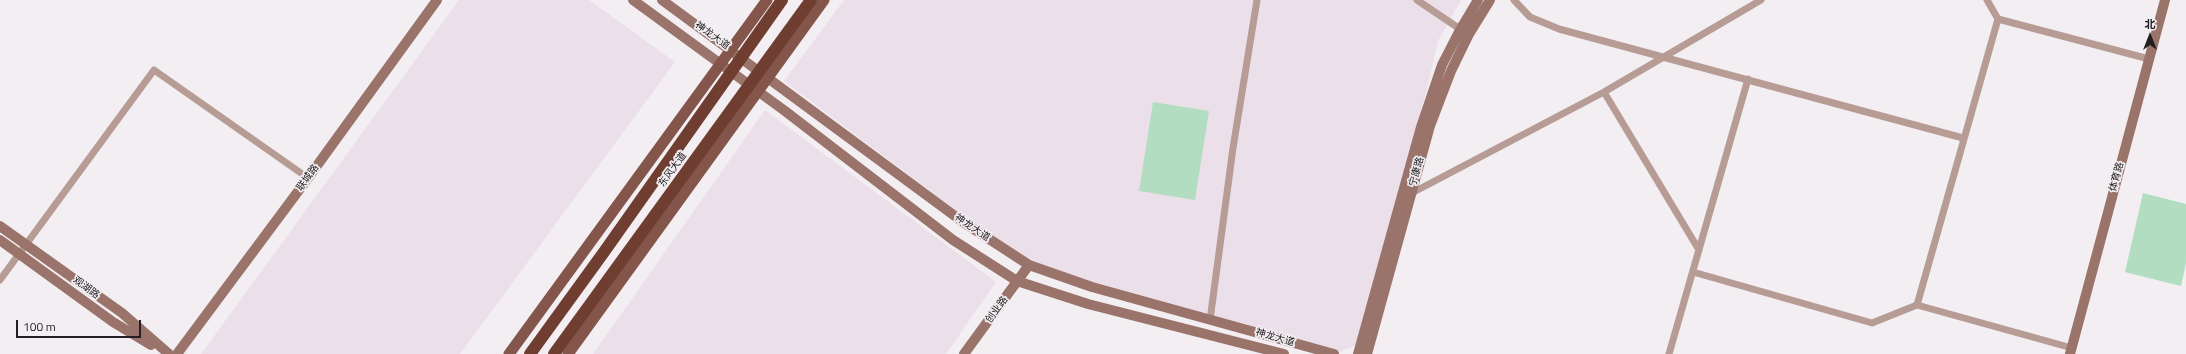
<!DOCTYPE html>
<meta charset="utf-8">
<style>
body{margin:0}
#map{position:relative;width:2186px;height:354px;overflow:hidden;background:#f3eef2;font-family:"Titillium Web","Noto Sans SC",sans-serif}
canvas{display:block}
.north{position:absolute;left:2130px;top:16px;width:40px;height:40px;-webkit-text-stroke:3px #f3eef2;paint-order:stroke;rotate:0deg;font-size:11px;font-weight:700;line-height:16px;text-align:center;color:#222022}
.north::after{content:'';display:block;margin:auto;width:14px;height:18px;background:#222022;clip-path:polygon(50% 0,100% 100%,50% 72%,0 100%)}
.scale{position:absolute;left:16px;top:320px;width:125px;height:18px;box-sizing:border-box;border:2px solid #222022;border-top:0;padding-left:5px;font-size:12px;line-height:14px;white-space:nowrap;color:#222022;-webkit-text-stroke:3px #f3eef2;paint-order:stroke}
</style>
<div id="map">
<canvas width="2186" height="354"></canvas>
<div class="north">北</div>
<div class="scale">100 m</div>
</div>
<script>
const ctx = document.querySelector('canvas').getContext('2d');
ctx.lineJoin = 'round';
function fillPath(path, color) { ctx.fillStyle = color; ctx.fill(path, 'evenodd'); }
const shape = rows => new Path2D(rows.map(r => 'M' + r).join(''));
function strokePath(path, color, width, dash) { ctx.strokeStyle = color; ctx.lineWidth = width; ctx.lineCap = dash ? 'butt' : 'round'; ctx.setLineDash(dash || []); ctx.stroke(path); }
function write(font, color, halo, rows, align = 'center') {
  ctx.font = font + ' "Titillium Web","Noto Sans SC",sans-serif'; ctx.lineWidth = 3.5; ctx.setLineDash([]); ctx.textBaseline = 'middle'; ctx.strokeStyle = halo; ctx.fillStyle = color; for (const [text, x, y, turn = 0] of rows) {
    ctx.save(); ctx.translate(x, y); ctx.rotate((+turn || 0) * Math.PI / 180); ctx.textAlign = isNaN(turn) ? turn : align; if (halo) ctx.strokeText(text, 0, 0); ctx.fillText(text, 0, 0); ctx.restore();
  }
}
fillPath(shape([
 [459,0,589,0,675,62,460,354,201,354],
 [844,0,1461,0,1438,41,1426,93,1357,345,1339,352,1029,265,784,81],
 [765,110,996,282,946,354,593,354]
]), '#ebe0ea');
fillPath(shape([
 [1153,102,1209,111,1195,200,1139,191],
 [2143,193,2186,204,2186,263,2181,286,2125,272]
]), '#b2ddc1');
strokePath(shape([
 [1417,0,1463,31],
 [1514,0,1530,17,1559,29,1963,138],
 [1987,0,1998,19,2149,59],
 [1604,92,1699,250],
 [1410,194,1604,92,1761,0],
 [1693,272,1872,323,1917,305,2072,348],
 [0,280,154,70,308,178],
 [1917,305,1998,19],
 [1210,320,1233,148,1257,0],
 [1669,354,1748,79]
]), '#b79c95', 7);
strokePath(shape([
 [633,0,785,111,953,240,1017,281,1088,304,1284,354],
 [662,0,963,222,1029,265,1092,287,1334,354],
 [0,226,122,313,169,354],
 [0,240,113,322,151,345],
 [177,354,308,178,437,0],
 [964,354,1029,265],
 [1358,354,1421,127,1442,65,1460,30,1478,0],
 [1367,354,1430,126,1451,71,1469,34,1490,0],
 [2070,354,2165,0]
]), '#9a736a', 10);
strokePath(shape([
 [509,354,767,0],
 [568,354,824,0]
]), '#84564b', 11);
strokePath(shape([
 [530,354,604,252,782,0],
 [554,354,811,0]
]), '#703d31', 12);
write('10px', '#222022', '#f3eef2', [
 ["神龙大道",712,36,36],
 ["东风大道",673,170,-54],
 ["宁康路",1417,172,-74],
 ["体育路",2117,177,-75],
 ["联城路",308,178,-54],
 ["神龙大道",972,228,34],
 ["观湖路",86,288,36],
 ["创业路",997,310,-54],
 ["神龙大道",1275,338,16]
]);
</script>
